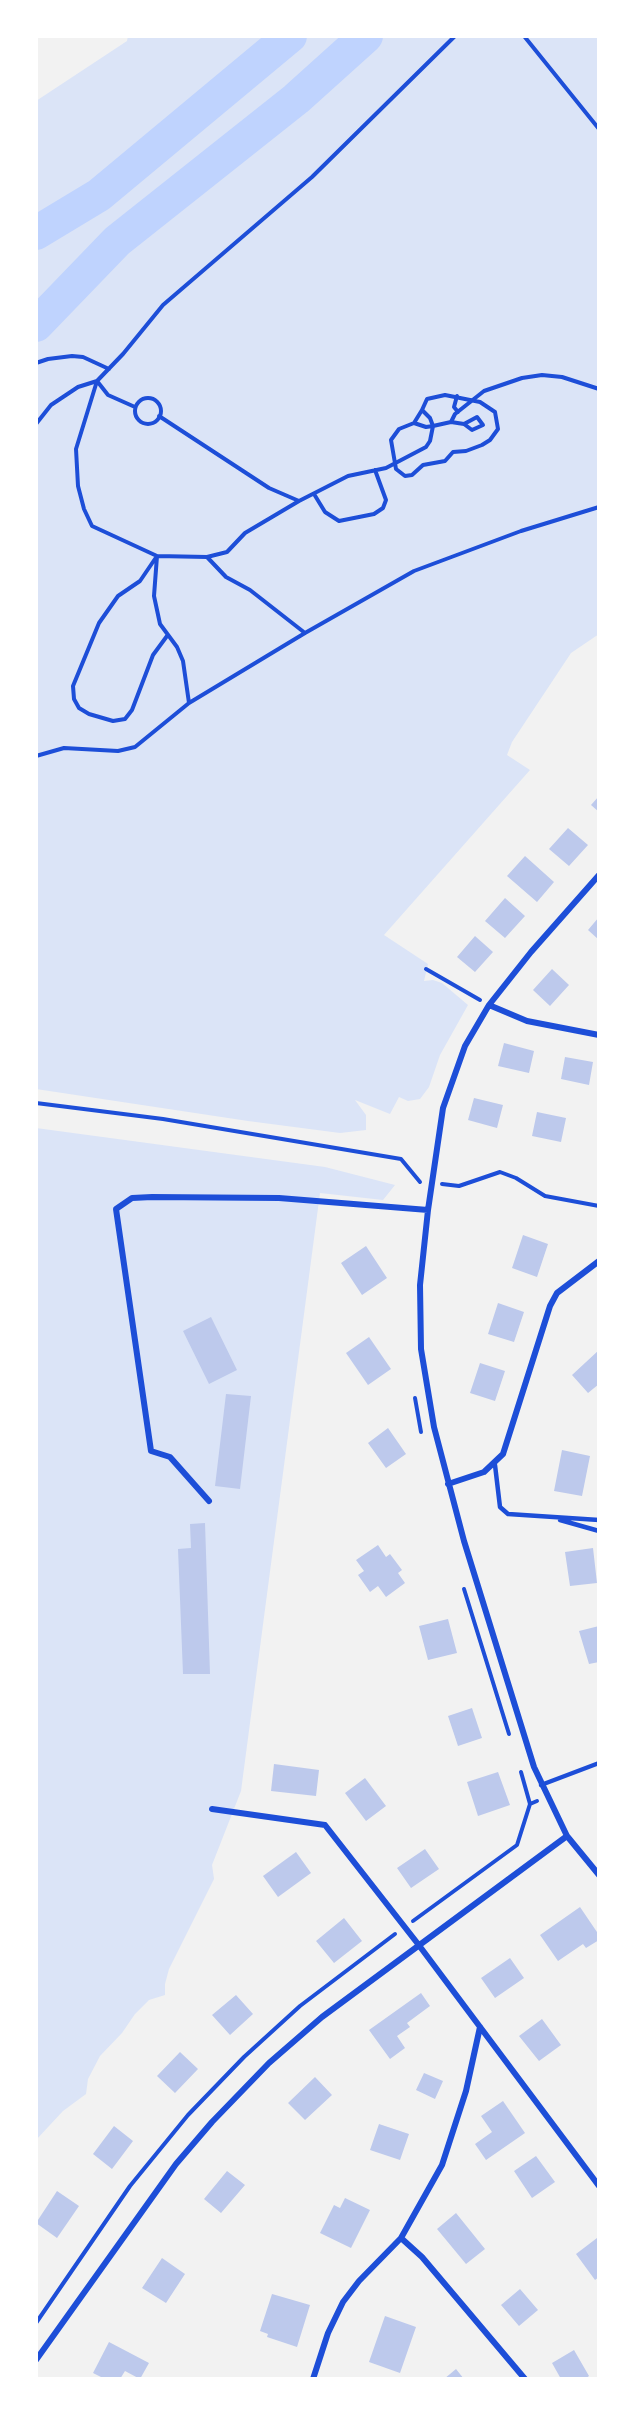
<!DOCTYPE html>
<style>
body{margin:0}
#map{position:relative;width:635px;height:2415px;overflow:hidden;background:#f2f2f2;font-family:"Varela Round",sans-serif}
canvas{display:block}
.frame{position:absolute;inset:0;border:38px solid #fff;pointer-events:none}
</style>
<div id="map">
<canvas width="635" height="2415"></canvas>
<div class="frame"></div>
</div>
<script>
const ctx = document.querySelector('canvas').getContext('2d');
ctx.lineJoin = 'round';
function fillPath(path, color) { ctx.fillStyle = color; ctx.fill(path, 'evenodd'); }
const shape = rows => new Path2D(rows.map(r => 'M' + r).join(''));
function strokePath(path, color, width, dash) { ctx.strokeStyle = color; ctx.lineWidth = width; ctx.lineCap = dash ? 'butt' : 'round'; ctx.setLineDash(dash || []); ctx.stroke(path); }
fillPath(shape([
 [128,36,599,36,599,634,571,653,512,742,507,755,530,770,384,935,428,964,424,981,433,980,442,983,468,1005,440,1055,429,1087,420,1099,408,1101,399,1097,390,1114,355,1100,366,1115,366,1130,340,1133,248,1121,36,1089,36,101,127,41],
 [36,1128,325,1167,395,1185,383,1200,320,1193,241,1791,212,1865,214,1879,169,1969,165,1984,165,1995,149,2000,135,2014,122,2033,100,2056,88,2079,86,2094,63,2111,36,2140]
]), '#dbe4f7');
strokePath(shape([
 [36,233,99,195,290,36],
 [36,325,117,241,296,99,366,36]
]), '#bfd3fe', 34);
fillPath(shape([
 [599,796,599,812,591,805],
 [568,828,588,845,569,866,549,849],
 [525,856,554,882,537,902,507,876],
 [505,898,525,916,505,938,485,921],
 [599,917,599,940,588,930],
 [475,936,493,952,475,972,457,957],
 [552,969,569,985,550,1006,533,990],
 [504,1043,534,1051,529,1073,498,1066],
 [565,1057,593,1062,589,1085,561,1079],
 [474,1098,503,1105,497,1128,468,1120],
 [537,1112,566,1118,561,1142,532,1136],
 [523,1235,548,1244,537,1277,512,1268],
 [366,1246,387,1278,362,1295,341,1263],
 [498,1303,524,1312,514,1342,488,1334],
 [211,1317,237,1370,209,1384,183,1331],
 [369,1337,391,1369,368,1385,346,1353],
 [599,1350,599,1384,588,1393,572,1375],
 [480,1363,505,1371,495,1401,470,1393],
 [226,1394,251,1396,240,1489,215,1486],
 [388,1428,406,1454,386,1468,368,1443],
 [562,1450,590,1456,582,1496,554,1491],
 [205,1523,210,1674,183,1674,178,1549,191,1548,190,1524],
 [378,1545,386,1557,390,1554,402,1570,398,1573,405,1583,386,1597,378,1586,370,1592,358,1575,364,1571,356,1560],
 [593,1548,597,1583,570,1586,565,1552],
 [448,1619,457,1653,428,1660,419,1626],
 [599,1626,599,1662,589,1664,579,1631],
 [472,1708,482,1738,458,1746,448,1716],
 [274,1764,319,1770,316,1796,271,1791],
 [498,1772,510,1805,478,1816,467,1782],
 [365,1778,386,1806,366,1821,345,1793],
 [425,1849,439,1869,411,1888,397,1868],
 [296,1852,311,1873,278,1897,263,1876],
 [580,1907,599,1935,599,1940,586,1948,583,1944,558,1961,540,1935],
 [344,1918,362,1941,334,1963,316,1941],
 [510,1958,524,1978,495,1998,481,1978],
 [421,1993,430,2006,407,2023,410,2027,397,2036,405,2048,390,2059,369,2030],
 [236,1995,253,2014,230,2035,212,2015],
 [542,2019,561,2045,539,2061,519,2036],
 [180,2052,198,2069,175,2093,157,2076],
 [424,2073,443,2081,435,2099,416,2090],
 [315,2077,332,2095,305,2120,288,2103],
 [503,2101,525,2133,486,2160,475,2144,492,2132,481,2116],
 [379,2124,409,2134,400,2160,370,2150],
 [114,2126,133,2141,112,2169,93,2154],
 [536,2156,555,2182,532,2198,514,2171],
 [227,2171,245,2185,221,2213,204,2199],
 [57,2191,79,2206,57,2238,36,2223],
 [345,2198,370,2210,351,2248,320,2233,334,2205,340,2208],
 [456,2213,485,2249,466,2264,437,2229],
 [597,2238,599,2277,595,2280,576,2254],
 [162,2258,185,2274,166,2303,142,2288],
 [520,2289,538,2310,519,2326,501,2305],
 [272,2294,310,2305,297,2347,267,2337,268,2334,260,2331],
 [385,2316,416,2327,400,2373,369,2362],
 [109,2342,149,2363,140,2379,125,2371,120,2379,105,2379,93,2373],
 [574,2350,589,2376,585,2379,561,2379,552,2363],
 [456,2369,464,2379,444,2379]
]), '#bdc9ec');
strokePath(shape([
 [524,36,599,129],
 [36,363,48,359,72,356,83,357,109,369],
 [97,381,76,449,78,486,84,509,92,526,157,556,207,557,227,552,245,533,299,501],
 [97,381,108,395,135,407],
 [457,396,454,407,458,412],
 '135 411a13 13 0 1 1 26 0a13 13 0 1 1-26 0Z',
 [422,410,430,418,433,426,426,427,414,423,422,410],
 [159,416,269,488,299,501,348,476,386,468,426,447,430,441,433,426,451,422,455,414,484,391,522,378,542,375,562,377,599,389],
 [451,422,464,424,472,430,483,425,477,417,464,424],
 [414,423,399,429,391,440,396,469,405,476,412,475,423,465,445,461,453,452,466,451,482,445,490,440,498,429,495,412,480,402,445,395,427,399,422,410],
 [36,424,51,405,78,387,97,381,123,354,163,305,312,177,455,36],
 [314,494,325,512,339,521,374,514,383,508,386,500,375,470],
 [207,557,226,577,250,590,305,633],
 [167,636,153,655,132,710,125,719,113,721,89,714,79,708,74,699,73,686,99,623,118,596,140,581,157,556,154,596,160,624,177,647,183,661,189,703],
 [36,756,64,748,118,751,135,747,189,703,305,633,414,571,521,531,599,507],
 [426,969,480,1000],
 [36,1103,163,1119,401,1159,420,1182],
 [442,1184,459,1186,500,1172,516,1178,545,1196,599,1206],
 [415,1398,421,1432],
 [464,1589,509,1734],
 [521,1772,530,1804],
 [413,1921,517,1845,530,1804,537,1801],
 [36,2323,130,2186,188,2115,244,2057,300,2006,395,1934]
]), '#1d4ed8', 4);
strokePath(shape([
 [495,1465,500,1507,508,1514,599,1520],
 [560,1520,599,1531],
 [541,1785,599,1763]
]), '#1d4ed8', 4.5);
strokePath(shape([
 [599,875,531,952,489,1005,465,1046,443,1108,428,1210,420,1285,421,1349,434,1427,464,1541,534,1767,567,1836,599,1875],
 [489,1005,527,1021,599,1035],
 [448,1484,484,1472,503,1454,550,1306,557,1293,599,1261],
 [209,1501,170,1457,151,1451,116,1209,132,1198,152,1197,279,1198,428,1210],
 [212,1809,325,1825,418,1944,599,2186],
 [401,2238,422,2257,525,2379],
 [36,2360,176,2164,212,2122,269,2063,322,2017,567,1836],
 [313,2379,328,2333,343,2302,359,2281,401,2238,442,2165,466,2091,480,2027]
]), '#1d4ed8', 6);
</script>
